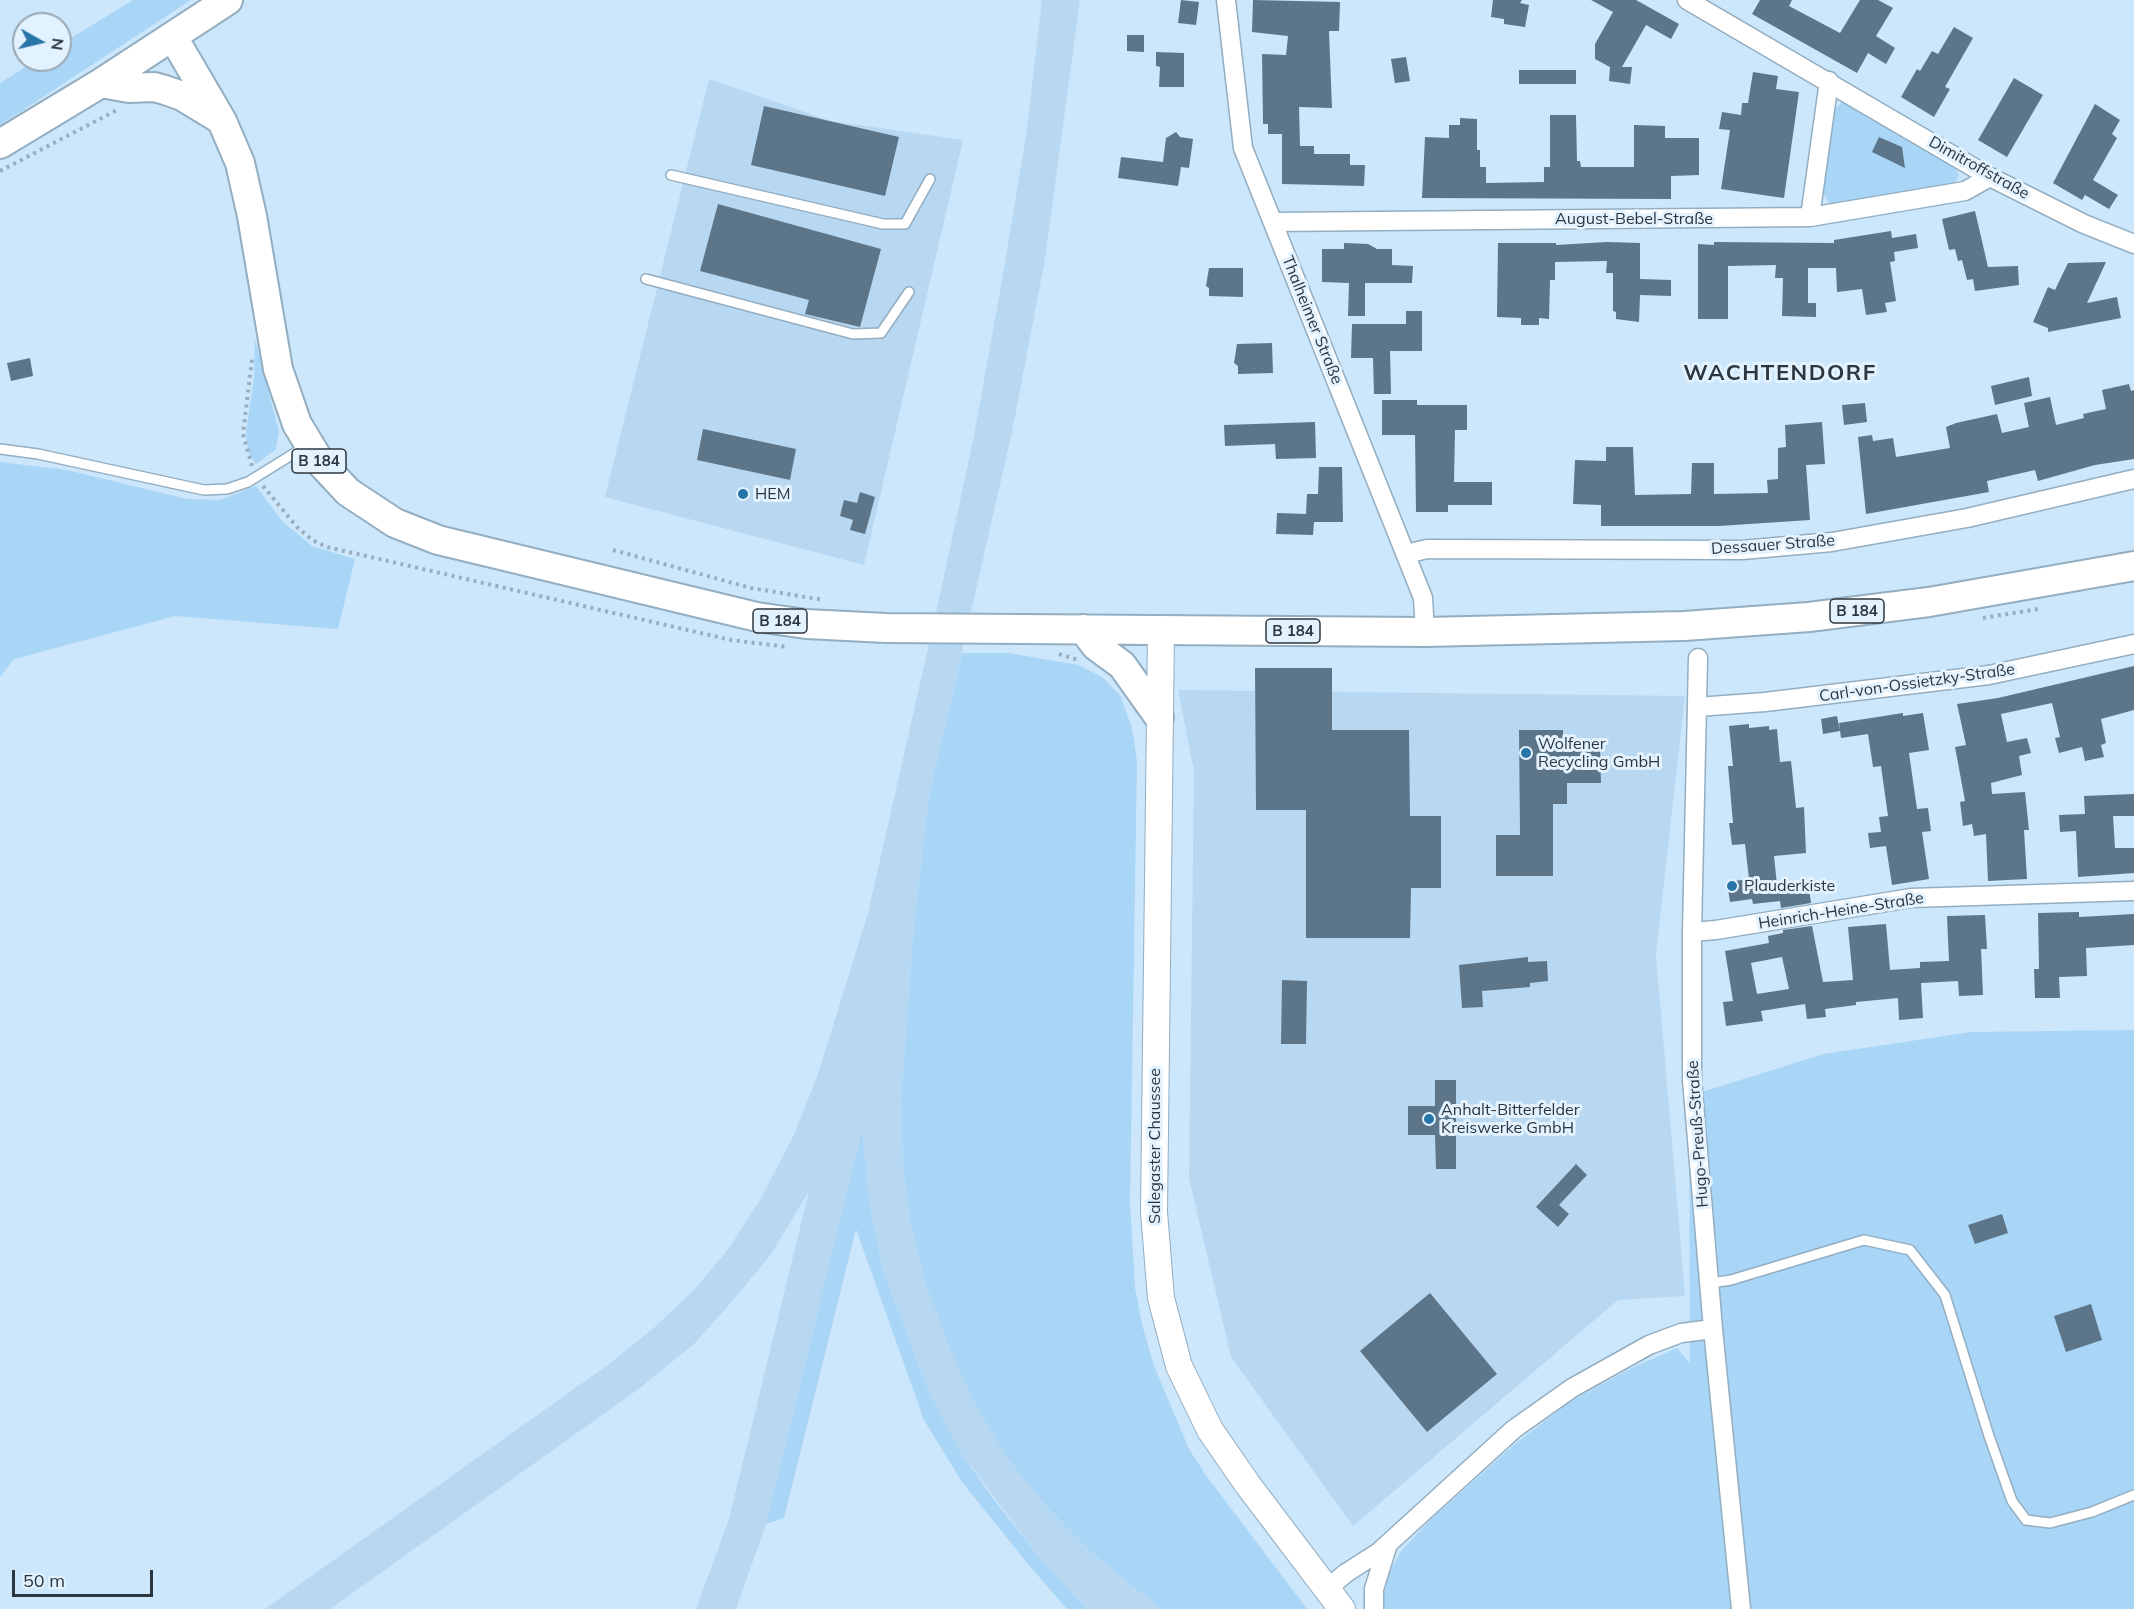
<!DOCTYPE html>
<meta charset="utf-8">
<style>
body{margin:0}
#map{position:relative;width:2134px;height:1609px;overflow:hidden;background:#cce6fb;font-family:Mulish,sans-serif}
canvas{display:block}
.north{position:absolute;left:12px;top:12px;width:60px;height:60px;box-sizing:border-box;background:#e2f2ff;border:2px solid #99a7b2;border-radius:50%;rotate:98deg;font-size:16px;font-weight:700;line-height:24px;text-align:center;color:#2c363e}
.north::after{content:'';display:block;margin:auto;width:21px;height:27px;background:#2774a6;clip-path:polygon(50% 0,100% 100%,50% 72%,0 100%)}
.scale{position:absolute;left:12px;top:1570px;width:141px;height:27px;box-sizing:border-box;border:3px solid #2c363e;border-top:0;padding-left:8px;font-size:18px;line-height:21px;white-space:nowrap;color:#2c363e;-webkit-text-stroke:4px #e2f2ff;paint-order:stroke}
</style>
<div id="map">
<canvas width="2134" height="1609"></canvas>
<div class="north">N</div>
<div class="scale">50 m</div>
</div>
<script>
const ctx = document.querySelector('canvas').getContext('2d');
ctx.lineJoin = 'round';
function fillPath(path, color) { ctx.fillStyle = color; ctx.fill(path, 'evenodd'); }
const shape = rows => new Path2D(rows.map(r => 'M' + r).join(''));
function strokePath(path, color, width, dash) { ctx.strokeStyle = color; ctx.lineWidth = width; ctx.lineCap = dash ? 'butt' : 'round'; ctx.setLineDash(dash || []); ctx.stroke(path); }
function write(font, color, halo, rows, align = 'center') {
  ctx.font = font + ' Mulish,sans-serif'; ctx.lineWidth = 6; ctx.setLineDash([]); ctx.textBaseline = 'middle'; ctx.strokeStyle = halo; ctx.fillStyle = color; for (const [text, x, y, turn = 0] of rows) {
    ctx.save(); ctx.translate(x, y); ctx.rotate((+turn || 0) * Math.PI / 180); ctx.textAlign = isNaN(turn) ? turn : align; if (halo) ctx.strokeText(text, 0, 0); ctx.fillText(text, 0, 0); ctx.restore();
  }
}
fillPath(shape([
 [1042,0,1080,0,1045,259,1012,432,929,796,914,924,901,1099,903,1165,910,1219,924,1278,1046,1506,1091,1552,1161,1609,1086,1609,1035,1552,958,1448,929,1392,883,1270,869,1201,862,1134,766,1524,736,1609,696,1609,729,1519,809,1191,772,1253,734,1299,694,1344,640,1388,330,1609,265,1609,609,1364,656,1326,695,1289,729,1248,760,1200,794,1135,818,1074,868,913,938,604,974,436,1004,269,1027,129],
 [709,79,831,121,963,140,864,565,605,497],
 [1178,690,1685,696,1656,954,1685,1296,1618,1300,1353,1526,1231,1357,1189,1178,1194,771]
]), '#b8d8f2');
fillPath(shape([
 [133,0,191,0,0,125,0,83,37,60,60,60,60,45],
 [1842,102,1859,104,1952,162,1959,175,1953,187,1842,205,1829,203,1821,190,1832,112],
 [255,339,279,432,276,449,256,464,248,452,246,432,254,378],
 [0,462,67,470,187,499,220,500,256,486,282,521,312,546,355,559,338,629,175,616,14,659,0,677],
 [962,653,1008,653,1079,665,1102,677,1120,695,1132,728,1137,761,1130,1202,1135,1288,1143,1328,1154,1366,1189,1449,1205,1474,1307,1609,1161,1609,1091,1552,1046,1506,1007,1457,973,1400,947,1341,924,1278,910,1219,903,1165,901,1099,914,924,929,796],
 [2134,1030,2134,1609,1384,1609,1384,1594,1389,1572,1402,1550,1430,1520,1516,1443,1571,1401,1632,1368,1677,1348,1690,1364,1689,1096,1824,1054,1971,1032],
 [862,1132,869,1201,883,1270,929,1392,958,1448,992,1497,1035,1552,1086,1609,1067,1609,1028,1564,962,1482,924,1420,856,1229,784,1518,766,1524]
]), '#a9d5f7');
fillPath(shape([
 [1181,0,1199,2,1196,25,1178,23],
 [1253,0,1340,2,1339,31,1329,31,1332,108,1299,107,1300,146,1314,146,1314,154,1350,154,1350,165,1365,165,1364,186,1282,184,1282,134,1268,134,1268,124,1263,124,1262,54,1286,55,1288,36,1252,32],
 [1493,0,1522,0,1520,3,1529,5,1525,27,1504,24,1504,19,1491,17],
 [1591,0,1636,0,1679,24,1671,39,1646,25,1622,67,1632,67,1630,84,1609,81,1610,67,1595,59,1595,44,1613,12],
 [1760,0,1792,0,1789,6,1840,33,1860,0,1878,0,1893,8,1876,36,1895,48,1886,64,1868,53,1857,73,1752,14],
 [1954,27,1973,38,1945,87,1950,89,1934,117,1901,97,1917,69,1920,71,1932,51,1938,54],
 [1127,35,1144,35,1144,52,1127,51],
 [1156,52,1184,53,1184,87,1159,87,1160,67,1156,66],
 [1406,57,1410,81,1395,83,1391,59],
 [1519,70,1576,70,1576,84,1519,84],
 [1753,72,1778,76,1776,89,1799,92,1784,198,1721,189,1730,130,1719,129,1722,112,1741,115,1742,103,1748,103],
 [2014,78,2043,95,2007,157,1978,140],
 [2095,104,2120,120,2112,134,2117,138,2093,180,2118,195,2109,209,2085,195,2082,200,2053,183],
 [764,106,899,137,885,196,751,165],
 [1550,115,1576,115,1577,161,1580,161,1581,167,1634,167,1634,125,1665,126,1665,138,1699,138,1699,175,1671,176,1671,199,1422,198,1425,137,1449,138,1449,125,1460,125,1460,118,1477,119,1477,150,1480,150,1480,167,1486,167,1486,183,1544,182,1544,167,1550,167],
 [1176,132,1180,137,1193,139,1189,168,1181,167,1178,186,1118,178,1121,157,1163,162,1166,138],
 [1879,137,1902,147,1905,168,1872,152],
 [718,204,881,249,860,327,805,314,809,300,700,271],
 [1975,211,1988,267,2018,266,2019,285,1975,291,1973,279,1967,280,1962,260,1958,261,1955,249,1949,250,1942,219],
 [1891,231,1892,238,1916,234,1918,248,1894,252,1895,261,1890,262,1896,301,1885,303,1887,312,1866,315,1862,289,1837,292,1836,268,1808,268,1808,303,1816,303,1816,317,1782,316,1783,278,1775,278,1776,265,1728,266,1728,319,1698,319,1698,244,1714,245,1714,242,1834,243,1834,240],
 [1607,242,1640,243,1640,279,1671,280,1671,296,1640,295,1639,322,1616,319,1616,312,1613,311,1613,273,1606,273,1607,261,1555,262,1555,280,1550,280,1549,319,1539,318,1539,325,1521,325,1521,318,1497,317,1498,243,1556,243,1556,245],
 [1344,243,1368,244,1377,249,1392,249,1392,265,1413,266,1412,283,1365,283,1365,316,1348,316,1349,283,1322,282,1322,249,1344,249],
 [2106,262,2087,303,2117,297,2121,318,2048,332,2048,328,2033,322,2048,287,2055,290,2068,263],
 [1209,268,1243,268,1243,297,1209,296,1209,288,1206,286],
 [1406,311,1422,311,1422,351,1390,351,1391,394,1374,394,1373,358,1351,358,1352,324,1406,324],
 [1272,343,1273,373,1238,374,1238,366,1234,363,1237,344],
 [30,358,33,376,11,381,7,363],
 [2029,377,2032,396,1995,405,1991,386],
 [2129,384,2131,391,2134,390,2134,459,2095,465,2038,481,2035,470,1987,481,1989,492,1866,514,1858,437,1872,435,1873,441,1893,438,1896,457,1950,448,1946,427,1956,423,1997,414,2002,433,2029,427,2024,403,2050,397,2056,425,2084,418,2083,414,2106,409,2102,390],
 [1382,400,1417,400,1417,405,1467,405,1467,430,1455,430,1454,482,1492,482,1492,505,1448,505,1448,512,1416,512,1415,435,1382,435],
 [1865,403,1867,422,1844,425,1842,405],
 [1315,422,1316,458,1276,459,1275,444,1225,446,1224,425],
 [1822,422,1825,464,1806,465,1810,520,1719,526,1601,526,1601,505,1573,504,1575,460,1606,461,1606,447,1633,447,1635,495,1691,494,1692,463,1714,463,1714,494,1768,493,1767,480,1778,479,1778,448,1786,447,1785,425],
 [703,429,796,449,790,480,697,460],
 [1319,467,1342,467,1343,522,1314,522,1313,535,1276,534,1277,513,1306,514,1307,494,1318,494],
 [860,492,875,497,865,534,850,530,853,520,840,516,844,500,857,503],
 [2134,666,2134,710,2101,719,2106,743,2101,745,2104,757,2085,761,2082,747,2059,753,2055,738,2060,737,2052,703,2001,714,2007,742,2027,738,2031,753,2019,756,2022,775,1991,783,1992,794,2025,792,2029,830,2024,830,2027,879,1988,881,1986,834,1974,836,1972,824,1963,826,1960,802,1965,801,1955,747,1966,745,1957,704,1998,698],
 [1255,668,1332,668,1332,730,1409,730,1410,816,1441,816,1441,888,1411,888,1410,938,1306,938,1306,810,1256,810],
 [1903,713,1903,716,1923,713,1929,750,1909,753,1917,809,1928,808,1931,831,1922,832,1929,879,1892,885,1886,846,1870,848,1868,833,1881,832,1879,817,1888,816,1881,766,1873,767,1868,734,1841,738,1839,723],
 [1837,716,1840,731,1823,734,1821,719],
 [1749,724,1749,728,1769,726,1769,730,1777,729,1780,762,1791,761,1796,808,1804,807,1806,853,1774,856,1777,885,1808,882,1811,903,1781,908,1780,901,1753,904,1752,899,1730,902,1727,882,1749,879,1745,844,1732,845,1729,823,1733,823,1728,766,1733,766,1729,726],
 [1519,730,1563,730,1563,740,1587,740,1588,749,1600,749,1601,783,1567,783,1567,804,1553,804,1553,876,1496,876,1496,835,1520,835],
 [2134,794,2134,816,2113,816,2115,848,2134,848,2134,873,2078,877,2076,831,2060,832,2059,815,2085,814,2084,796],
 [2079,912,2079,917,2134,914,2134,945,2086,948,2087,976,2059,977,2060,998,2035,998,2034,969,2039,969,2038,913],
 [1985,915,1987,949,1981,949,1983,995,1959,996,1958,981,1921,983,1923,1018,1899,1020,1898,998,1856,1002,1856,1005,1825,1009,1826,1017,1807,1019,1805,1004,1761,1011,1763,1021,1726,1026,1723,1002,1733,1001,1725,951,1769,943,1768,936,1783,933,1783,930,1812,926,1823,982,1853,980,1848,927,1886,924,1890,970,1920,968,1920,962,1949,961,1947,916],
 [1782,957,1789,989,1757,994,1751,963],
 [1528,957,1528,962,1547,961,1548,981,1530,983,1530,987,1482,991,1483,1007,1462,1008,1459,965],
 [1282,980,1307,981,1306,1044,1281,1044],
 [1435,1080,1456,1080,1456,1169,1436,1169,1435,1135,1408,1135,1408,1106,1435,1106],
 [1576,1164,1587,1175,1559,1205,1569,1214,1558,1227,1536,1207],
 [2002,1214,2008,1233,1975,1244,1968,1225],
 [1430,1293,1497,1374,1427,1432,1360,1351],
 [2091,1304,2102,1340,2066,1352,2054,1316]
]), '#5d7588');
const service = shape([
 [671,175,883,224,905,224,930,179],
 [646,279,853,334,881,333,909,292],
 [0,449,38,454,204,490,227,489,248,482,306,446],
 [1711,1283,1731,1280,1864,1240,1910,1250,1945,1295,1989,1436,2012,1501,2026,1520,2050,1523,2092,1512,2134,1495]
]);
const minor = shape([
 [1226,0,1243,148,1423,598,1425,632],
 [1687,0,1990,177,2084,224,2134,244],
 [1810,217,1829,81],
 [1273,222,1810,217,1965,191,1990,177],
 [1406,554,1427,549,1742,550,1832,542,1967,518,2134,479],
 [1698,658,1692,932,1692,1080,1713,1329,1741,1609],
 [1697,707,1765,702,1989,675,2134,644],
 [1692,932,1716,930,1911,898,2134,891],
 [1327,1589,1346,1573,1379,1552,1514,1429,1572,1388,1649,1345,1681,1333,1713,1329],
 [1374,1609,1374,1589,1388,1544]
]);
const secondary = shape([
 [1161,630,1154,1212,1161,1298,1179,1366,1210,1430,1248,1485,1342,1609]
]);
const primary = shape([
 [173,37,222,121,240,163,252,216,278,369,297,424,320,462,348,492,395,523,438,540,757,617,806,624,886,628,1425,632,1684,626,1809,617,1929,602,2134,566],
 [101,83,129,88,154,87,165,90,182,96,220,119],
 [0,144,101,83,228,0],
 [1083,629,1096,646,1122,665,1159,717]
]);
strokePath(service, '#93adc1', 12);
strokePath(minor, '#93adc1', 21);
strokePath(secondary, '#93adc1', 28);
strokePath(primary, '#93adc1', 32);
strokePath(shape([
 [0,171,119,109],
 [252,466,243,434,252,359],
 [263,486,297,527,312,540,327,547,731,640,788,647],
 [613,550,751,588,824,600],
 [1983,618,2038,609],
 [1059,654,1078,660]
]), '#98adbe', 4, [3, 4.5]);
strokePath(service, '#fff', 9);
strokePath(minor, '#fff', 18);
strokePath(secondary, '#fff', 26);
strokePath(primary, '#fff', 28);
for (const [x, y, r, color] of [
 [743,494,6,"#2774a6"],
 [1526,753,6,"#2774a6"],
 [1732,886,6,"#2774a6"],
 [1429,1119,6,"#2774a6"]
]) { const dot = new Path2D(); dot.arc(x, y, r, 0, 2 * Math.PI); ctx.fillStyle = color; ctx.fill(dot); strokePath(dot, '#e2f2ff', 2); }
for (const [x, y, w] of [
 [319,461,54],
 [1857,611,54],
 [780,621,54],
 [1293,631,54]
]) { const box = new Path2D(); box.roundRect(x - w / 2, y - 12, w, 24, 4.5); ctx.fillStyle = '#e2f2ff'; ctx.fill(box); strokePath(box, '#2c363e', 1.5); }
write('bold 15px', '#2c363e', null, [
 ["B 184",319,461],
 ["B 184",1857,611],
 ["B 184",780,621],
 ["B 184",1293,631]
]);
write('16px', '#2c363e', '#e2f2ff', [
 ["Dimitroffstraße",1979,168,29],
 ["August-Bebel-Straße",1634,219],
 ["Thalheimer Straße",1312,320,68],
 ["Dessauer Straße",1773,545,-4],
 ["Carl-von-Ossietzky-Straße",1917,683,-8],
 ["Heinrich-Heine-Straße",1841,911,-9],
 ["Hugo-Preuß-Straße",1698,1134,-94],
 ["Salegaster Chaussee",1155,1146,-90]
]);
write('16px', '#2c363e', '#e2f2ff', [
 ["HEM",755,494],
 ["Wolfener",1538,744],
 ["Recycling GmbH",1538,762],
 ["Plauderkiste",1744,886],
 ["Anhalt-Bitterfelder",1441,1110],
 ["Kreiswerke GmbH",1441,1128]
], 'left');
ctx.letterSpacing = '1.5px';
write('bold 22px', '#2c363e', '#e2f2ff', [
 ["WACHTENDORF",1780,373]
]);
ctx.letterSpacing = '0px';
</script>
